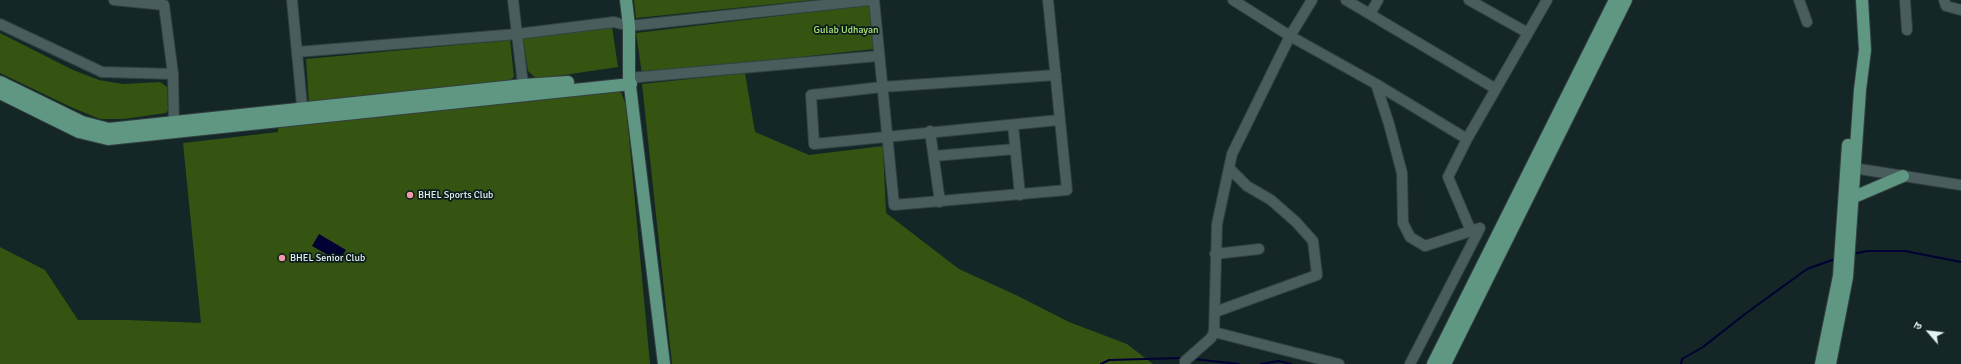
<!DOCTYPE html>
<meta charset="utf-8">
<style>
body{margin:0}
#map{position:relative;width:1961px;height:364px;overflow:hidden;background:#142626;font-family:Signika,"Noto Sans Devanagari",sans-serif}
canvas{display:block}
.north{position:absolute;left:1909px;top:312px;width:40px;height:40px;-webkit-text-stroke:3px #0b1c1d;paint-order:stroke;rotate:298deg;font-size:11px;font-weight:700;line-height:16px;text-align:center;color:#e5f0f0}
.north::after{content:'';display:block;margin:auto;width:14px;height:18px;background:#e5f0f0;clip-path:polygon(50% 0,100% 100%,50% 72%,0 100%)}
</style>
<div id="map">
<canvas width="1961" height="364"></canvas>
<div class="north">उ</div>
</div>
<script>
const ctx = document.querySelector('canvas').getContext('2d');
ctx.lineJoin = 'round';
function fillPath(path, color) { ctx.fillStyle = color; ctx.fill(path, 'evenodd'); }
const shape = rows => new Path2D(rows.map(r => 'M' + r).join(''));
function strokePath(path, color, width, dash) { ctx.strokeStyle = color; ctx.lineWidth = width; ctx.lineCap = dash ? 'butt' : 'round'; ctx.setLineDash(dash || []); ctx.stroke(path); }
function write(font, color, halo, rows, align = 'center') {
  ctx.font = font + ' Signika,sans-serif'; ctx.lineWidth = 3.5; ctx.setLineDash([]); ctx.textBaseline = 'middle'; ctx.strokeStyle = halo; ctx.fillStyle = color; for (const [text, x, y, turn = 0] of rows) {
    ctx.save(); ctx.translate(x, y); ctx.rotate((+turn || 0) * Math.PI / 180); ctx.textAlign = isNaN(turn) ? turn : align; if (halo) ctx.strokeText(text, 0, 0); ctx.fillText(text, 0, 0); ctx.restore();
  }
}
fillPath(shape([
 [634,0,814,0,636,18],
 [870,5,874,49,642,74,636,33],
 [612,26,618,67,537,79,528,71,523,38],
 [0,33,73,70,99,80,123,84,160,82,167,87,168,110,166,113,124,119,100,119,73,108,0,73],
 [510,40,514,77,506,83,309,104,306,59],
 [745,73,755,132,809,155,883,146,886,213,959,269,1018,296,1069,322,1127,344,1153,364,672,364,642,84],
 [620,90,626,105,650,364,0,364,0,247,45,270,78,320,128,320,201,323,183,143,278,132,278,127]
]), '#355311');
fillPath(shape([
 [319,234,346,250,339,261,312,246]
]), '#020134');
strokePath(shape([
 [1853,254,1867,251,1905,251,1961,262],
 [1193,359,1239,364],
 [1101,364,1109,360,1182,358],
 [1261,364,1279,361,1291,364],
 [1681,364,1682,359,1703,347,1745,314,1807,269,1835,259]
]), '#020134', 2);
const minor = shape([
 [114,0,164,5,173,74,174,128],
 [292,0,303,116],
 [513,0,524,93],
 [874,0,894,205,1067,190,1048,0],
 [1233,0,1290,36,1376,84,1467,139],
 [1346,0,1496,89],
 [1469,0,1528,33],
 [1799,0,1807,22],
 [1905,0,1907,30],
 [1944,0,1946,6,1961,10],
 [1370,14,1378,0],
 [0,24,102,72,173,74],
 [297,52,517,34,614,22,629,26,870,0],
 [1056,75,882,87,811,95,814,144,1059,120],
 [629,78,878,56],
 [1376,84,1389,124,1402,173,1403,223,1410,237,1425,246,1480,228],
 [1013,125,1020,195],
 [930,131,940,202],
 [934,156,1015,149],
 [1847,167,1961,185],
 [1471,231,1448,177,1467,139,1547,0],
 [1215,254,1259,249],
 [1215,312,1317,275,1313,241,1296,222,1271,200,1247,186,1229,168],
 [1214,332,1339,364],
 [1185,364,1185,361,1211,338,1214,332,1217,224,1232,154,1290,36,1312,0],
 [1410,364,1480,228]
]);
const major = shape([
 [626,0,629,26,629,78,664,364],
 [0,82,82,122,109,129,524,85,568,82],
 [0,93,79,132,108,139,631,84],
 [1847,200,1903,176],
 [1433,364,1615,0],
 [1445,364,1626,0],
 [1821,364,1839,276,1848,145],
 [1830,364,1847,277,1860,90,1865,50,1862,0]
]);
strokePath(minor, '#334040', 12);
strokePath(major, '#334040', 14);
strokePath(minor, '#495d5d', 10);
strokePath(major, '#5f9783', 12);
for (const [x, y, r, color] of [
 [410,195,4,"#f39aa7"],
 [282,258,4,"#f39aa7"]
]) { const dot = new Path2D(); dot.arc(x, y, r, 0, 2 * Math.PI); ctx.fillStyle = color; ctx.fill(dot); strokePath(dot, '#0b1c1d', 1.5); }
write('10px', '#aee778', '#0b1c1d', [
 ["Gulab Udhayan",846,30]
]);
write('10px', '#e5f0f0', '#0b1c1d', [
 ["BHEL Sports Club",418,195],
 ["BHEL Senior Club",290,258]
], 'left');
</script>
